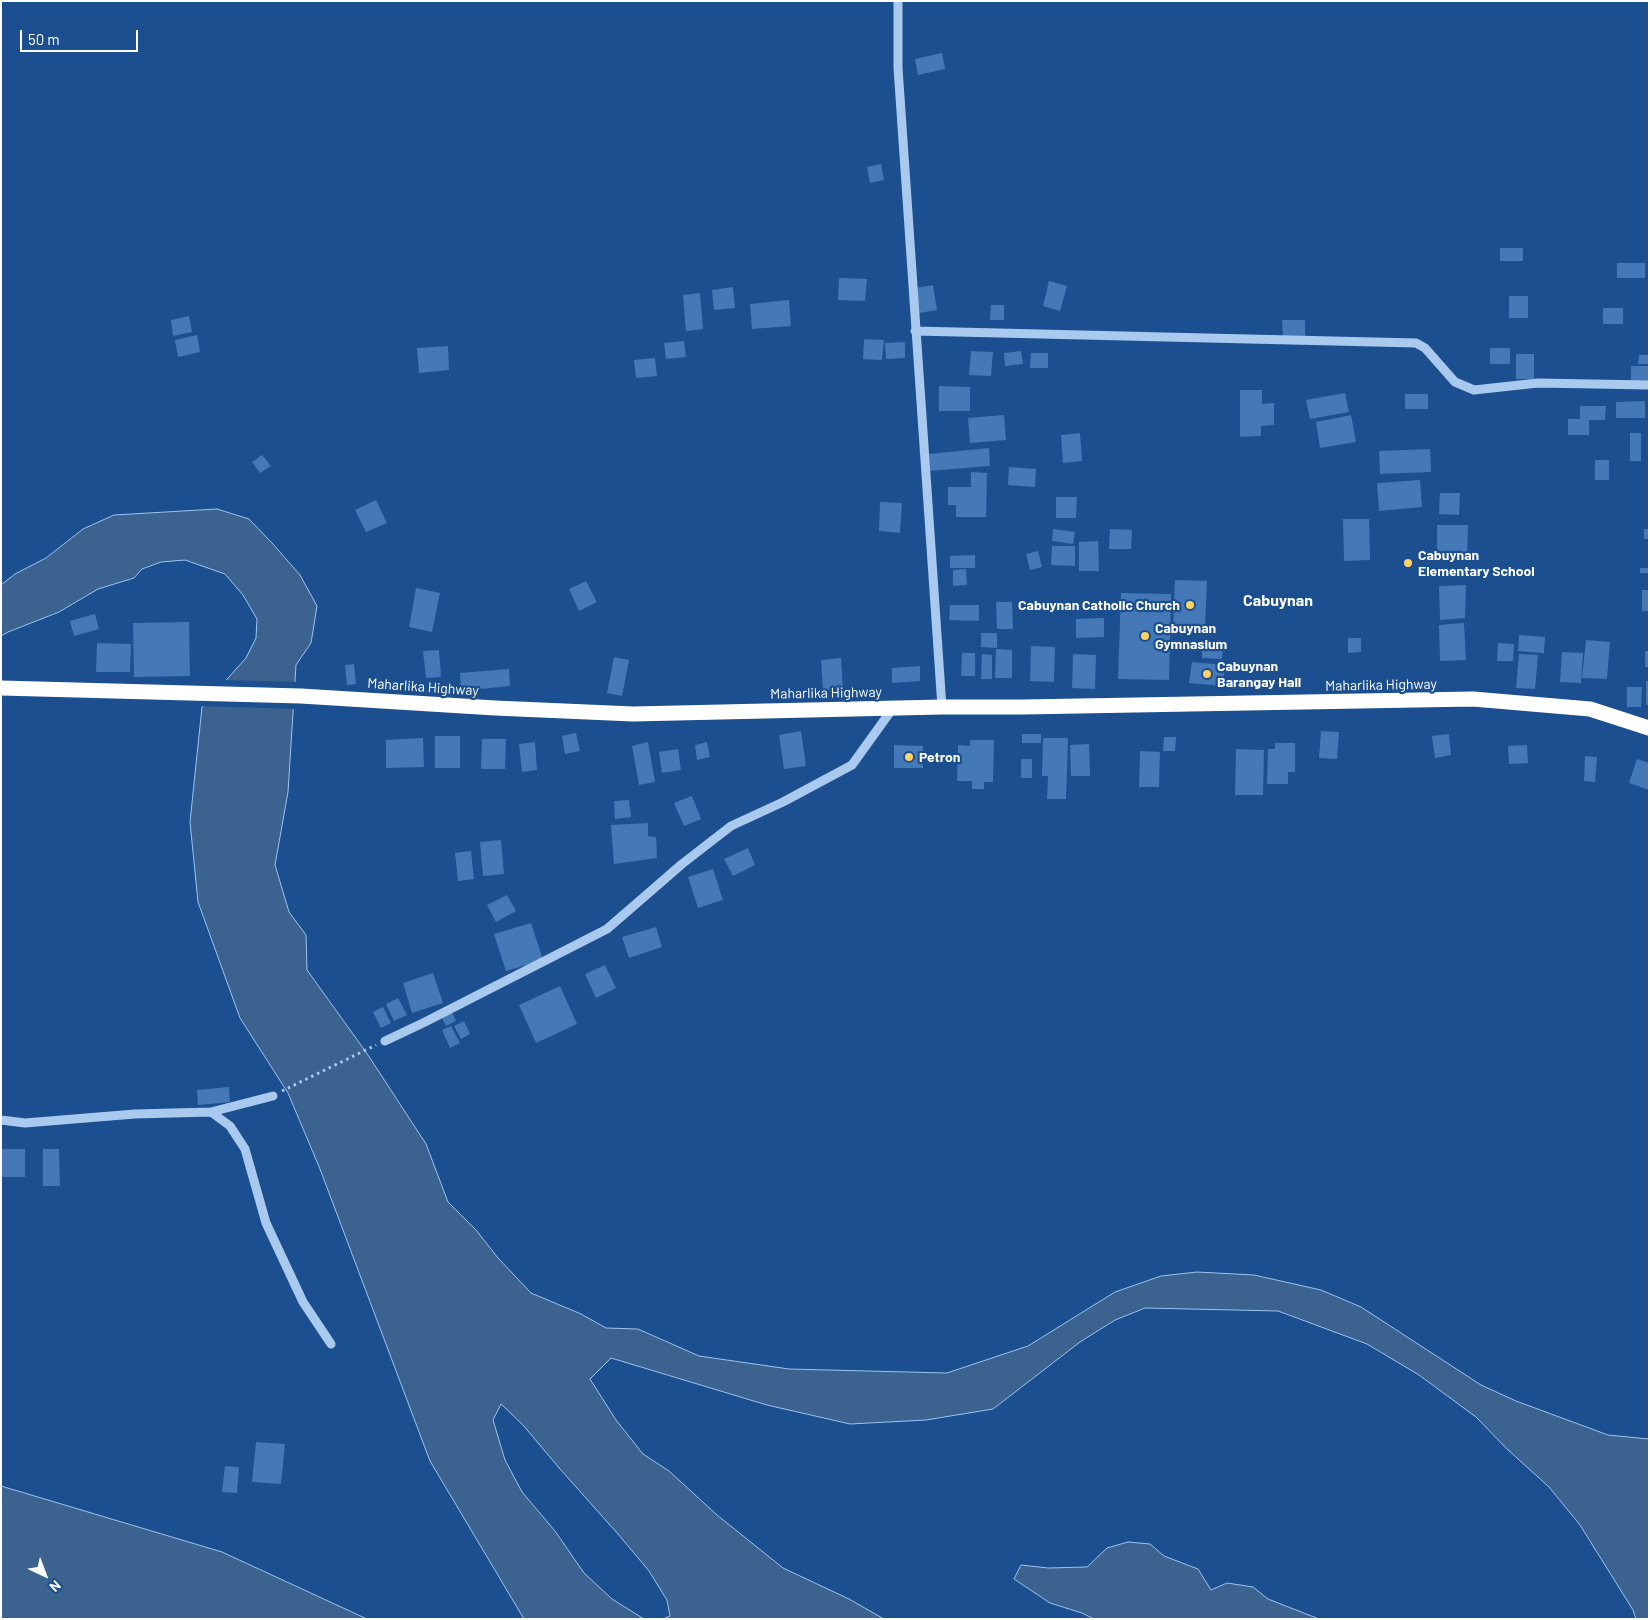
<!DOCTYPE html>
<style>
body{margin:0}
#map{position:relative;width:1650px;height:1620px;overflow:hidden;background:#1b4f8f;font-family:Barlow,sans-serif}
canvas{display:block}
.frame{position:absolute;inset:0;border:2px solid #fff;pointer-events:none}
.north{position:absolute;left:20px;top:1550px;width:50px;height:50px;-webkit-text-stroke:4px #1b4f8f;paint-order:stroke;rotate:137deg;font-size:14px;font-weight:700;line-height:20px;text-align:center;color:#fff}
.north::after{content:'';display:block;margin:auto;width:18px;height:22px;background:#fff;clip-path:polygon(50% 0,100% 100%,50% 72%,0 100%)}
.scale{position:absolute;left:20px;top:30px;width:118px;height:22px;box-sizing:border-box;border:2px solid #fff;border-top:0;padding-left:6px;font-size:15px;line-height:18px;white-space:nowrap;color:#fff;-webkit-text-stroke:4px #1b4f8f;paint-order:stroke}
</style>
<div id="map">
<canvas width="1650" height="1620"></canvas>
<div class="frame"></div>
<div class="north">N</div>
<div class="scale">50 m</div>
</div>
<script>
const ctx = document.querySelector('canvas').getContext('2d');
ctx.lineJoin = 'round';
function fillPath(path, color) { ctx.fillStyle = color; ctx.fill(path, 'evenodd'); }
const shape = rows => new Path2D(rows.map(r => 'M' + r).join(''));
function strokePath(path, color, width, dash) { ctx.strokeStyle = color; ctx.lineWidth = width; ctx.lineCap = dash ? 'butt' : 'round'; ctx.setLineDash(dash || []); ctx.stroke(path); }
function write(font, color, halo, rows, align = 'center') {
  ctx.font = font + ' Barlow,sans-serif'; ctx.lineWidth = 4.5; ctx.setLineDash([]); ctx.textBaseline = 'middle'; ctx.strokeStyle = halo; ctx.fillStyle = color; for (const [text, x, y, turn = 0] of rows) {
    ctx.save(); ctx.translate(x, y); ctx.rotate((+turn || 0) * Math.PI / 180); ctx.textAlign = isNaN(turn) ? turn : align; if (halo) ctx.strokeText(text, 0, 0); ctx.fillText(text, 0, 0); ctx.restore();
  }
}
const water = shape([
 [217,509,249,519,272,543,300,575,317,606,311,643,296,665,288,792,275,865,289,912,306,935,307,970,368,1055,426,1144,448,1202,476,1230,498,1258,531,1293,581,1314,606,1328,638,1329,699,1356,789,1369,947,1373,1028,1346,1115,1292,1161,1276,1197,1272,1254,1275,1321,1290,1361,1307,1481,1385,1516,1401,1608,1435,1649,1439,1649,1619,1636,1619,1633,1610,1580,1525,1549,1487,1507,1449,1476,1417,1419,1375,1367,1344,1278,1311,1145,1308,1115,1320,1080,1342,993,1409,926,1420,850,1424,767,1405,611,1358,590,1379,616,1420,643,1454,669,1471,717,1515,783,1568,849,1599,884,1619,663,1619,670,1616,667,1600,649,1571,618,1534,560,1469,523,1425,501,1404,493,1420,505,1460,522,1492,555,1531,584,1573,612,1599,644,1619,524,1619,430,1461,320,1169,288,1093,240,1018,198,902,190,822,202,707,246,658,256,638,257,619,243,595,225,574,185,560,161,562,142,569,134,578,98,589,59,612,8,632,1,636,1,585,15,574,46,558,83,529,114,515,217,509],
 [1,1486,222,1552,367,1619,1,1619,1,1486],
 [1128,1542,1150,1544,1164,1556,1198,1569,1211,1590,1227,1583,1253,1587,1268,1599,1319,1619,1094,1619,1082,1613,1050,1603,1014,1579,1021,1565,1048,1568,1087,1567,1107,1548,1128,1542]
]);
fillPath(water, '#3c6290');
strokePath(water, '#9cc4f0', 1);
fillPath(shape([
 [223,680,298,682,296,709,199,706]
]), '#1b4f8f');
fillPath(shape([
 [942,53,945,69,918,75,915,59],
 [881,164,884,180,870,183,867,167],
 [1500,248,1523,248,1523,261,1500,261],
 [1617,263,1645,263,1645,278,1617,278],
 [839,278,867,279,865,301,838,300],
 [1049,281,1067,286,1060,311,1043,306],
 [933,285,937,310,919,313,916,288],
 [733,287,735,308,714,310,712,290],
 [700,293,703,329,686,331,683,295],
 [1509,296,1528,296,1528,318,1509,318],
 [789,300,791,326,752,329,750,304],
 [991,305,1004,305,1004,320,990,320],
 [1603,308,1623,308,1623,324,1603,324],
 [189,316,192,332,173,336,171,320],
 [1282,320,1305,320,1305,336,1283,337],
 [197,335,200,352,178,357,175,340],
 [864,339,884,340,882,360,863,359],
 [684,341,686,357,666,359,664,343],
 [905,342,905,358,886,359,885,343],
 [448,346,449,370,419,373,417,348],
 [1490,348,1510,348,1510,364,1490,364],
 [971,351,993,352,991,376,969,375],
 [1021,351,1023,364,1005,366,1004,353],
 [1031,353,1048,353,1048,368,1030,368],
 [1516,354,1534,354,1534,379,1516,379],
 [1639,355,1649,355,1649,364,1638,364],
 [655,358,657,376,636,378,634,360],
 [1631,366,1649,366,1649,383,1631,383],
 [939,386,970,387,970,411,939,411],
 [1240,390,1262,390,1262,404,1274,403,1274,425,1261,426,1261,436,1240,437],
 [1345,393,1349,412,1310,419,1306,400],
 [1405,394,1428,394,1428,409,1405,409],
 [1645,401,1645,418,1616,418,1616,402],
 [1580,406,1606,406,1605,420,1589,420,1589,435,1568,435,1568,419,1580,419],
 [1004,415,1006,440,970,443,968,418],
 [1351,415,1356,442,1320,448,1316,422],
 [1080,433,1082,461,1063,463,1061,435],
 [1630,433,1641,433,1641,461,1630,461],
 [989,448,990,466,930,471,929,454],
 [1430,449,1431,472,1380,474,1379,451],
 [262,455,271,466,260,473,252,462],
 [1595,460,1609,460,1609,480,1595,480],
 [1009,467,1036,469,1035,487,1008,485],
 [971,472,987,473,986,517,956,517,956,505,948,505,948,487,971,487],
 [1420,480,1422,507,1379,511,1377,483],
 [1440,493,1460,493,1459,515,1439,514],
 [1056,497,1077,497,1076,518,1056,518],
 [376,500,387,523,366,532,355,510],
 [880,502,902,503,900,533,879,531],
 [1343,519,1369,519,1370,560,1344,561],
 [1437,525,1468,525,1467,561,1437,561],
 [1053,529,1075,532,1073,544,1052,541],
 [1110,529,1132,530,1131,549,1109,549],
 [1644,529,1649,529,1649,539,1644,539],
 [1098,541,1099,571,1079,571,1079,542],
 [1052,546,1075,546,1075,566,1051,565],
 [1038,551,1042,567,1030,570,1026,554],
 [975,555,975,568,950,568,950,556],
 [1640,568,1649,568,1649,573,1640,573],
 [966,569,967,585,953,586,953,570],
 [1175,580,1207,581,1205,629,1173,628],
 [586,581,597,602,579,611,569,589],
 [1466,585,1465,618,1440,620,1439,586],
 [416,588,440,593,432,632,409,627],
 [1642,590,1649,590,1649,611,1642,611],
 [1121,593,1171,594,1169,680,1118,679],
 [996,602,1012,602,1013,629,997,629],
 [950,605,979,605,979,621,949,620],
 [95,614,99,629,74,636,70,621],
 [1104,618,1104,637,1076,638,1076,619],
 [189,622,190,676,134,677,133,623],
 [1464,623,1466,660,1440,661,1439,625],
 [981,633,997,633,997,648,981,647],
 [1519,635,1545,637,1544,653,1518,651],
 [1348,638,1361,638,1361,652,1348,653],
 [1586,640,1610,642,1607,679,1582,678],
 [97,643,131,644,130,672,96,672],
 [1498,643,1514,644,1513,661,1497,661],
 [1031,646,1055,647,1054,682,1030,681],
 [1202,646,1223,648,1222,659,1202,658],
 [996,649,1012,650,1012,678,995,678],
 [439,650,441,677,426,678,423,651],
 [1645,651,1649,651,1649,667,1645,667],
 [1562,652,1583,653,1581,683,1560,682],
 [962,653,975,653,975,676,961,676],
 [982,654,992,655,992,679,981,679],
 [1073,654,1096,655,1095,689,1072,688],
 [1519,654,1538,655,1535,689,1516,688],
 [614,657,629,660,622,696,607,693],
 [841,658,843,689,823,690,821,660],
 [1192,662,1225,665,1223,686,1189,683],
 [354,664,356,684,347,685,345,665],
 [920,666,920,681,892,683,892,668],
 [509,669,510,686,461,691,460,673],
 [1646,681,1649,681,1649,705,1646,705],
 [1627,687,1642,687,1641,707,1627,707],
 [801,731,806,766,784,769,779,735],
 [1321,731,1339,732,1337,759,1319,758],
 [576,733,580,751,565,754,562,736],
 [1022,734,1041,734,1041,743,1022,743],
 [1449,734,1451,755,1435,758,1432,736],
 [435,736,460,736,460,768,435,768],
 [1164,737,1176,737,1175,751,1163,751],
 [423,738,424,767,386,768,386,740],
 [1043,738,1068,738,1066,799,1047,799,1048,776,1042,776],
 [482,739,506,739,505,769,481,769],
 [970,740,994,740,993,782,984,782,984,789,972,789,972,781,957,781,958,745,970,746],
 [535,742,537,770,522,772,519,744],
 [648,742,655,782,639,785,632,746],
 [707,742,710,757,697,760,695,745],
 [1275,743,1295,743,1295,772,1288,772,1288,784,1267,784,1268,749,1275,749],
 [1089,744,1090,776,1071,776,1070,745],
 [894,745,923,746,923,768,894,768],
 [1527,745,1528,763,1509,764,1508,746],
 [678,749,681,770,662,773,659,752],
 [1236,749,1264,750,1263,795,1235,795],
 [1140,751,1160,752,1159,787,1139,787],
 [1585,756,1597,757,1595,782,1584,781],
 [1021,759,1032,759,1032,778,1021,778],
 [1637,759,1649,763,1649,790,1629,783],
 [692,796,701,819,684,826,674,803],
 [629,800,631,817,615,819,614,801],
 [648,823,648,836,656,837,657,858,614,864,611,825],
 [501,840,504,874,483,876,480,842],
 [748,848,755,865,733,876,724,859],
 [471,851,474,879,458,881,455,853],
 [713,869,723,900,698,908,688,877],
 [507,895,516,911,496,922,487,905],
 [531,923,543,960,506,971,494,934],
 [656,927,662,947,629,958,622,937],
 [605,965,616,988,596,998,585,974],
 [433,973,443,1003,412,1013,403,983],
 [560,986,577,1024,536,1043,519,1005],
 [398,998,407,1015,394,1021,386,1004],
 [383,1007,391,1023,381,1028,373,1012],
 [452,1013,456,1021,446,1026,442,1018],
 [464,1021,470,1034,461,1039,454,1026],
 [451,1026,460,1043,450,1048,442,1030],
 [229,1087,230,1102,198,1105,197,1090],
 [1,1149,25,1149,25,1177,1,1177],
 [43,1149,59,1149,60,1186,43,1186],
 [256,1442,285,1444,281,1484,252,1482],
 [225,1466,239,1467,237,1493,222,1492]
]), '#4478b7');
strokePath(shape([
 [282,1091,376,1045]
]), '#a9c9ee', 3, [2.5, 4]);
strokePath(shape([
 [898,1,898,68,942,707],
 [915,331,1416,343,1425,348,1455,382,1474,390,1538,383,1649,385],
 [385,1041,423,1023,607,929,682,864,731,826,783,802,852,765,893,708],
 [211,1112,273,1096],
 [1,1120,25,1123,135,1114,211,1112,230,1126,245,1149,266,1223,303,1302,331,1344]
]), '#a9c9ee', 9);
strokePath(shape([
 [1,688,301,696,495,708,633,714,942,707,1023,707,1473,699,1590,709,1649,728]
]), '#fff', 15);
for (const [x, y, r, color] of [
 [1408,563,5,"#ffd166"],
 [1190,605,5,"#ffd166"],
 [1145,636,5,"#ffd166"],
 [1207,674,5,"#ffd166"],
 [909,757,5,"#ffd166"]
]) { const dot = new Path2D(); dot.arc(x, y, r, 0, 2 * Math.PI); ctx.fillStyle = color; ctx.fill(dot); strokePath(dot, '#1b4f8f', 2); }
write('bold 14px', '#fff', '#1b4f8f', [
 ["Cabuynan",1418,555],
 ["Elementary School",1418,571],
 ["Cabuynan Catholic Church",1180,605,"right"],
 ["Cabuynan",1155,628],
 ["Gymnasium",1155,644],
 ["Cabuynan",1217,666],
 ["Barangay Hall",1217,682],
 ["Petron",919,757]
], 'left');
write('14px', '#fff', '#1b4f8f', [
 ["Maharlika Highway",1381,685,-1],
 ["Maharlika Highway",423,687,4],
 ["Maharlika Highway",826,693,-1]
]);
write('bold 16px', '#fff', '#1b4f8f', [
 ["Cabuynan",1278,601]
]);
</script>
